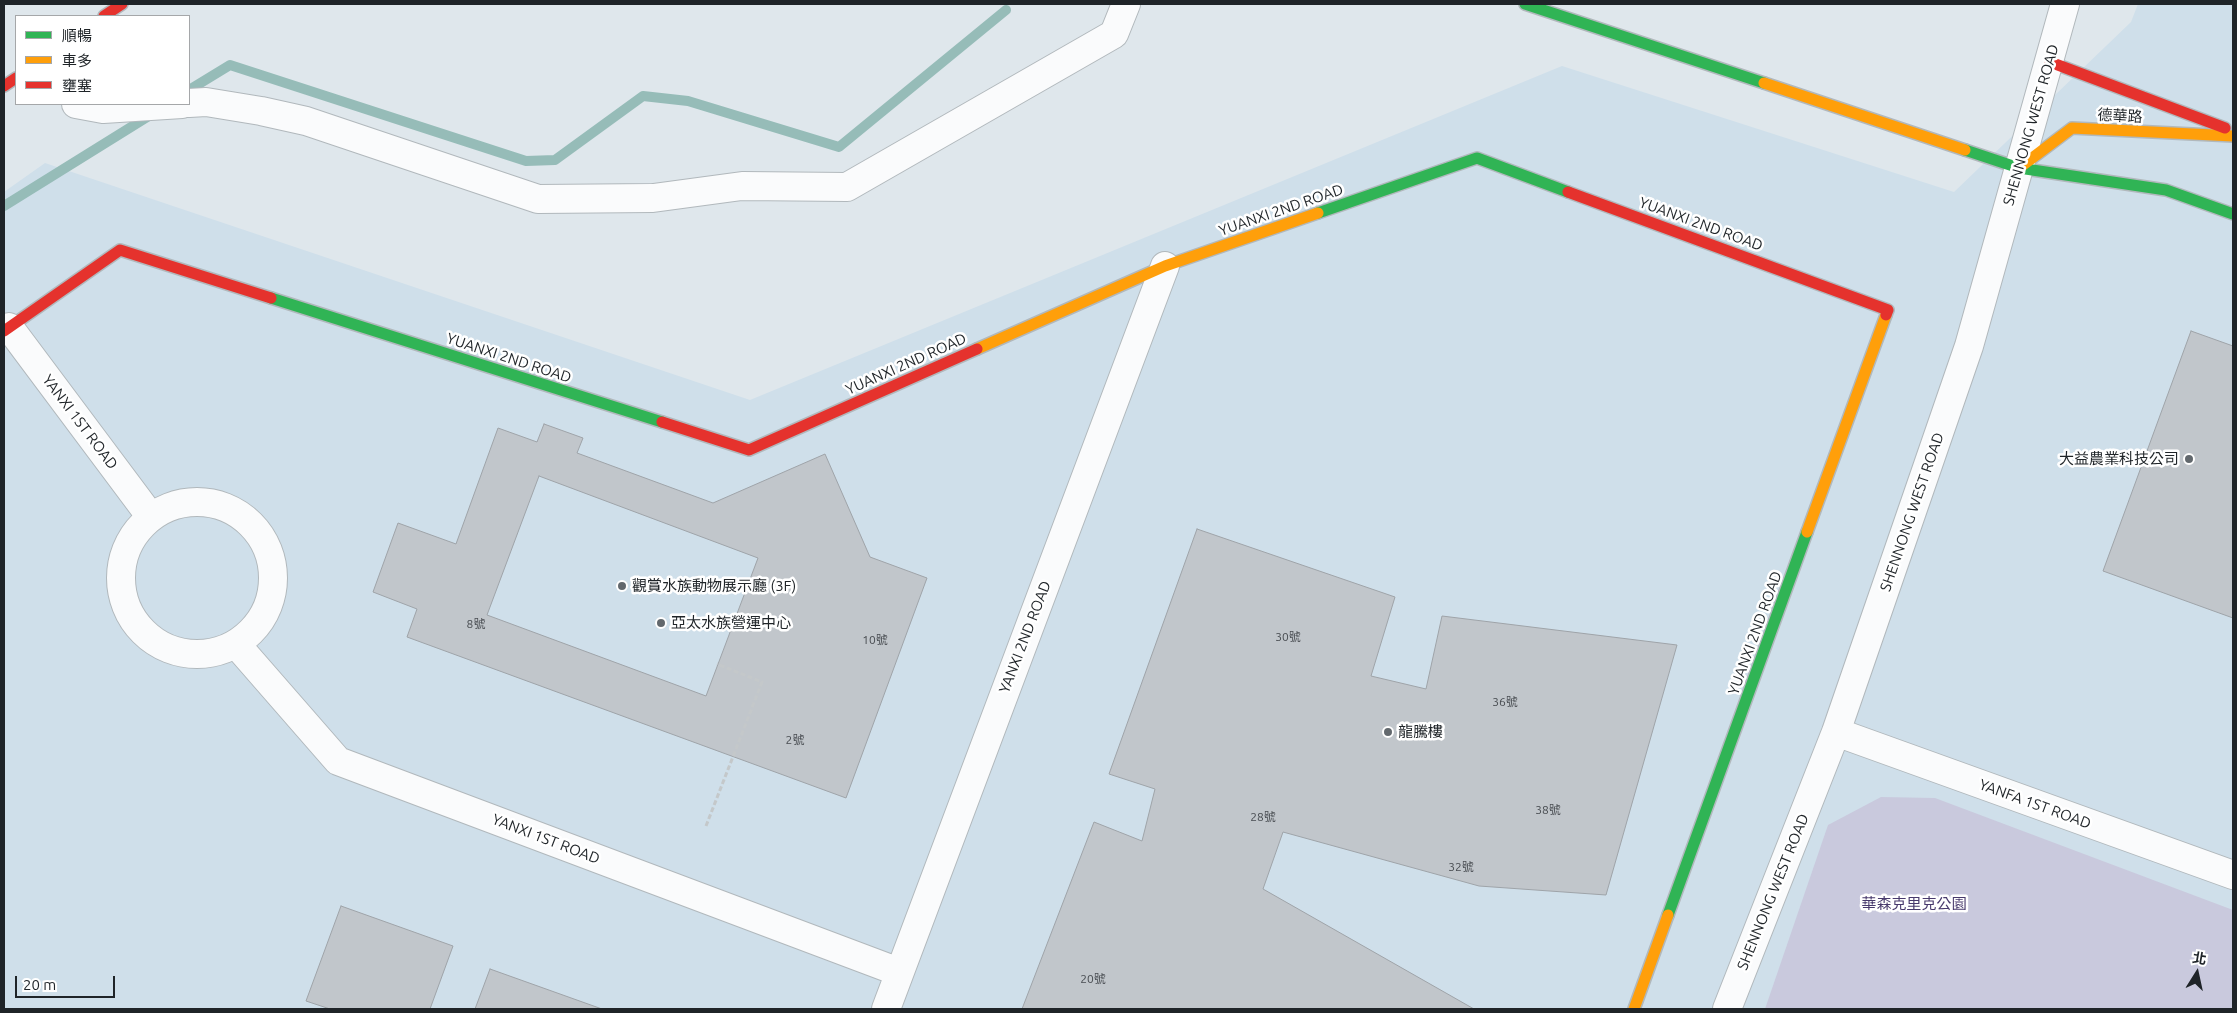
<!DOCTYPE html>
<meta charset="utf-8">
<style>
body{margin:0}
#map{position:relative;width:2237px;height:1013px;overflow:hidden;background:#dfe7ec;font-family:Ubuntu,"Noto Sans TC",sans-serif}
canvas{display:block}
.frame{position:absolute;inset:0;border:5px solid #1f2428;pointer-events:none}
.legend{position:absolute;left:15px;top:15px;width:175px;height:90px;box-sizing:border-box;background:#fff;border:1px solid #a5a7a9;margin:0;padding:6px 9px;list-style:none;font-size:15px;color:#1f2428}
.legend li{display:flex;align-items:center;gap:10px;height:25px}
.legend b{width:25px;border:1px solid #a5a7a9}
.north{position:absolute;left:2172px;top:948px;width:50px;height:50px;-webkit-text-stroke:4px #fff;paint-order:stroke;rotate:10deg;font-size:14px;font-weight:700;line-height:20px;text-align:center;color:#1f2428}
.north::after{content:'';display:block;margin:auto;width:18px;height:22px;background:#1f2428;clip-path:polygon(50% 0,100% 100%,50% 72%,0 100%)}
.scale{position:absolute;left:15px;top:976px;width:100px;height:22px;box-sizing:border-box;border:2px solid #1f2428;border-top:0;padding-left:6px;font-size:15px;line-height:18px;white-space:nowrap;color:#1f2428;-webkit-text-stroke:4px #fff;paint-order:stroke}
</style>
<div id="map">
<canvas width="2237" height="1013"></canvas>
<div class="frame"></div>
<ul class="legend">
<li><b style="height:6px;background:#30b455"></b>順暢</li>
<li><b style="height:6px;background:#ff9f0a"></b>車多</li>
<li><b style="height:6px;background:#e5322d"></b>壅塞</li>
</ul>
<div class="north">北</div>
<div class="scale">20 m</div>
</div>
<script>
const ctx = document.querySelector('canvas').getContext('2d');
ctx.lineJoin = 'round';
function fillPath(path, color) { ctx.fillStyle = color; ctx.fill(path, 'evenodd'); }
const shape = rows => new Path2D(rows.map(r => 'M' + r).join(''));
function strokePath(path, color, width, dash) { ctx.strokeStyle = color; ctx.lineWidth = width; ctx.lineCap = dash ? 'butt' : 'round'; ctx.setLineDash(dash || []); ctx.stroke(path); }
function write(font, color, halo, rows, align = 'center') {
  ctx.font = font + ' Ubuntu,"Noto Sans TC",sans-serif'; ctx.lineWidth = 5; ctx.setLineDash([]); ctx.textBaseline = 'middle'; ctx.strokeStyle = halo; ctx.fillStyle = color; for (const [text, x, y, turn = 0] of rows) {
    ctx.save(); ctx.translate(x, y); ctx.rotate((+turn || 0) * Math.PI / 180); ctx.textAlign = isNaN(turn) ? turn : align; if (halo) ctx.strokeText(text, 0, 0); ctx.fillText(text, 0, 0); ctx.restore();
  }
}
fillPath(shape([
 [2138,4,2233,4,2233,1009,4,1009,4,192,45,163,750,400,1562,66,1954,192,2131,22]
]), '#cfdfea');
fillPath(shape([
 [1881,797,1935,798,2233,910,2233,1009,1765,1009,1828,825]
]), '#c9c9dd');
strokePath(shape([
 [189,90,230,65,526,161,555,160,643,96,688,101,839,147,1006,10],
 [4,206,152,114]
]), '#96bcb8', 10);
const building = shape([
 [2191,331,2233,346,2233,618,2103,571,2191,331],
 [544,424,583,438,577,453,713,503,825,454,870,557,927,578,846,798,407,637,417,609,373,592,398,523,456,544,498,428,537,442,544,424],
 [539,476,758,558,706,696,487,615,539,476],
 [1197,529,1395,597,1371,676,1426,689,1442,616,1677,645,1606,895,1479,886,1283,832,1263,889,1474,1009,1022,1009,1094,822,1142,841,1155,789,1109,774,1197,529],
 [341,906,453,946,430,1009,330,1009,306,1001,341,906],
 [490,969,602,1009,475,1009,490,969]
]);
fillPath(building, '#c1c6cb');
strokePath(building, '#9fa4a9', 1);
const street = shape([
 [189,103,206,102,261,111,306,121,538,199,653,198,742,186,847,187,1114,34,1126,4],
 [76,104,103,109,182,104],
 [9,327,151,517],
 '121 578a76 76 0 1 1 152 0a76 76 0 1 1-152 0Z',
 [236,644,338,761,899,972],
 [1836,732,2233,875],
 [886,1009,1165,266],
 [1727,1009,1836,732,1969,346,2065,4]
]);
const fast = shape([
 [1525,4,1764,83],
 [1965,150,2019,168,2166,190,2233,214],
 [1318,213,1477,158,1568,192],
 [271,298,662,422],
 [1668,915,1807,532]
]);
const slow = shape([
 [1764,83,1965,150],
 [2019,168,2072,128,2233,136],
 [977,349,1165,266,1318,213],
 [1807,532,1886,315],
 [1634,1009,1668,915]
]);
const jam = shape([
 [104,16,122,4],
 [2050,62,2225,128],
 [4,86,16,78],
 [1568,192,1888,310,1886,315],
 [4,331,120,250,271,298],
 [662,422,749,450,977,349]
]);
strokePath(street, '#b1b8bc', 30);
strokePath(fast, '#b1b8bc', 14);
strokePath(slow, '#b1b8bc', 14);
strokePath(jam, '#b1b8bc', 14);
strokePath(shape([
 [706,826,762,682,717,664]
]), '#c4c8ca', 3, [5, 2.5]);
strokePath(street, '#fafbfc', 28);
strokePath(fast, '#30b455', 11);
strokePath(slow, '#ff9f0a', 11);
strokePath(jam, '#e5322d', 11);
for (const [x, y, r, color] of [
 [2189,459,5,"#62686d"],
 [622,586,5,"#62686d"],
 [661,623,5,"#62686d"],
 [1388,732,5,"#62686d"]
]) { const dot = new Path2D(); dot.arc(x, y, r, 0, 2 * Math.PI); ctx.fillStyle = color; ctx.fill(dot); strokePath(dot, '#fff', 2); }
write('12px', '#484c51', null, [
 ["8號",476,624],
 ["30號",1288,637],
 ["10號",875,640],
 ["36號",1505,702],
 ["2號",795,740],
 ["38號",1548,810],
 ["28號",1263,817],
 ["32號",1461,867],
 ["20號",1093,979]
]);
write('15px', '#1f2428', '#fff', [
 ["德華路",2120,116,3],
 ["SHENNONG WEST ROAD",2031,125,-74],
 ["YUANXI 2ND ROAD",1281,210,-19],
 ["YUANXI 2ND ROAD",1701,224,20],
 ["YUANXI 2ND ROAD",509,358,18],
 ["YUANXI 2ND ROAD",906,364,-24],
 ["YANXI 1ST ROAD",80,422,53],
 ["SHENNONG WEST ROAD",1912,512,-71],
 ["YUANXI 2ND ROAD",1755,633,-70],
 ["YANXI 2ND ROAD",1025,637,-69],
 ["YANFA 1ST ROAD",2035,804,20],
 ["YANXI 1ST ROAD",546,839,21],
 ["SHENNONG WEST ROAD",1773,892,-68]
]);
write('15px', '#1f2428', '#fff', [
 ["大益農業科技公司",2179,459,"right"],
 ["觀賞水族動物展示廳 (3F)",632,586],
 ["亞太水族營運中心",671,623],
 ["龍騰樓",1398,732]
], 'left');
write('15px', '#47396c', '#fff', [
 ["華森克里克公園",1914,904]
]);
</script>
